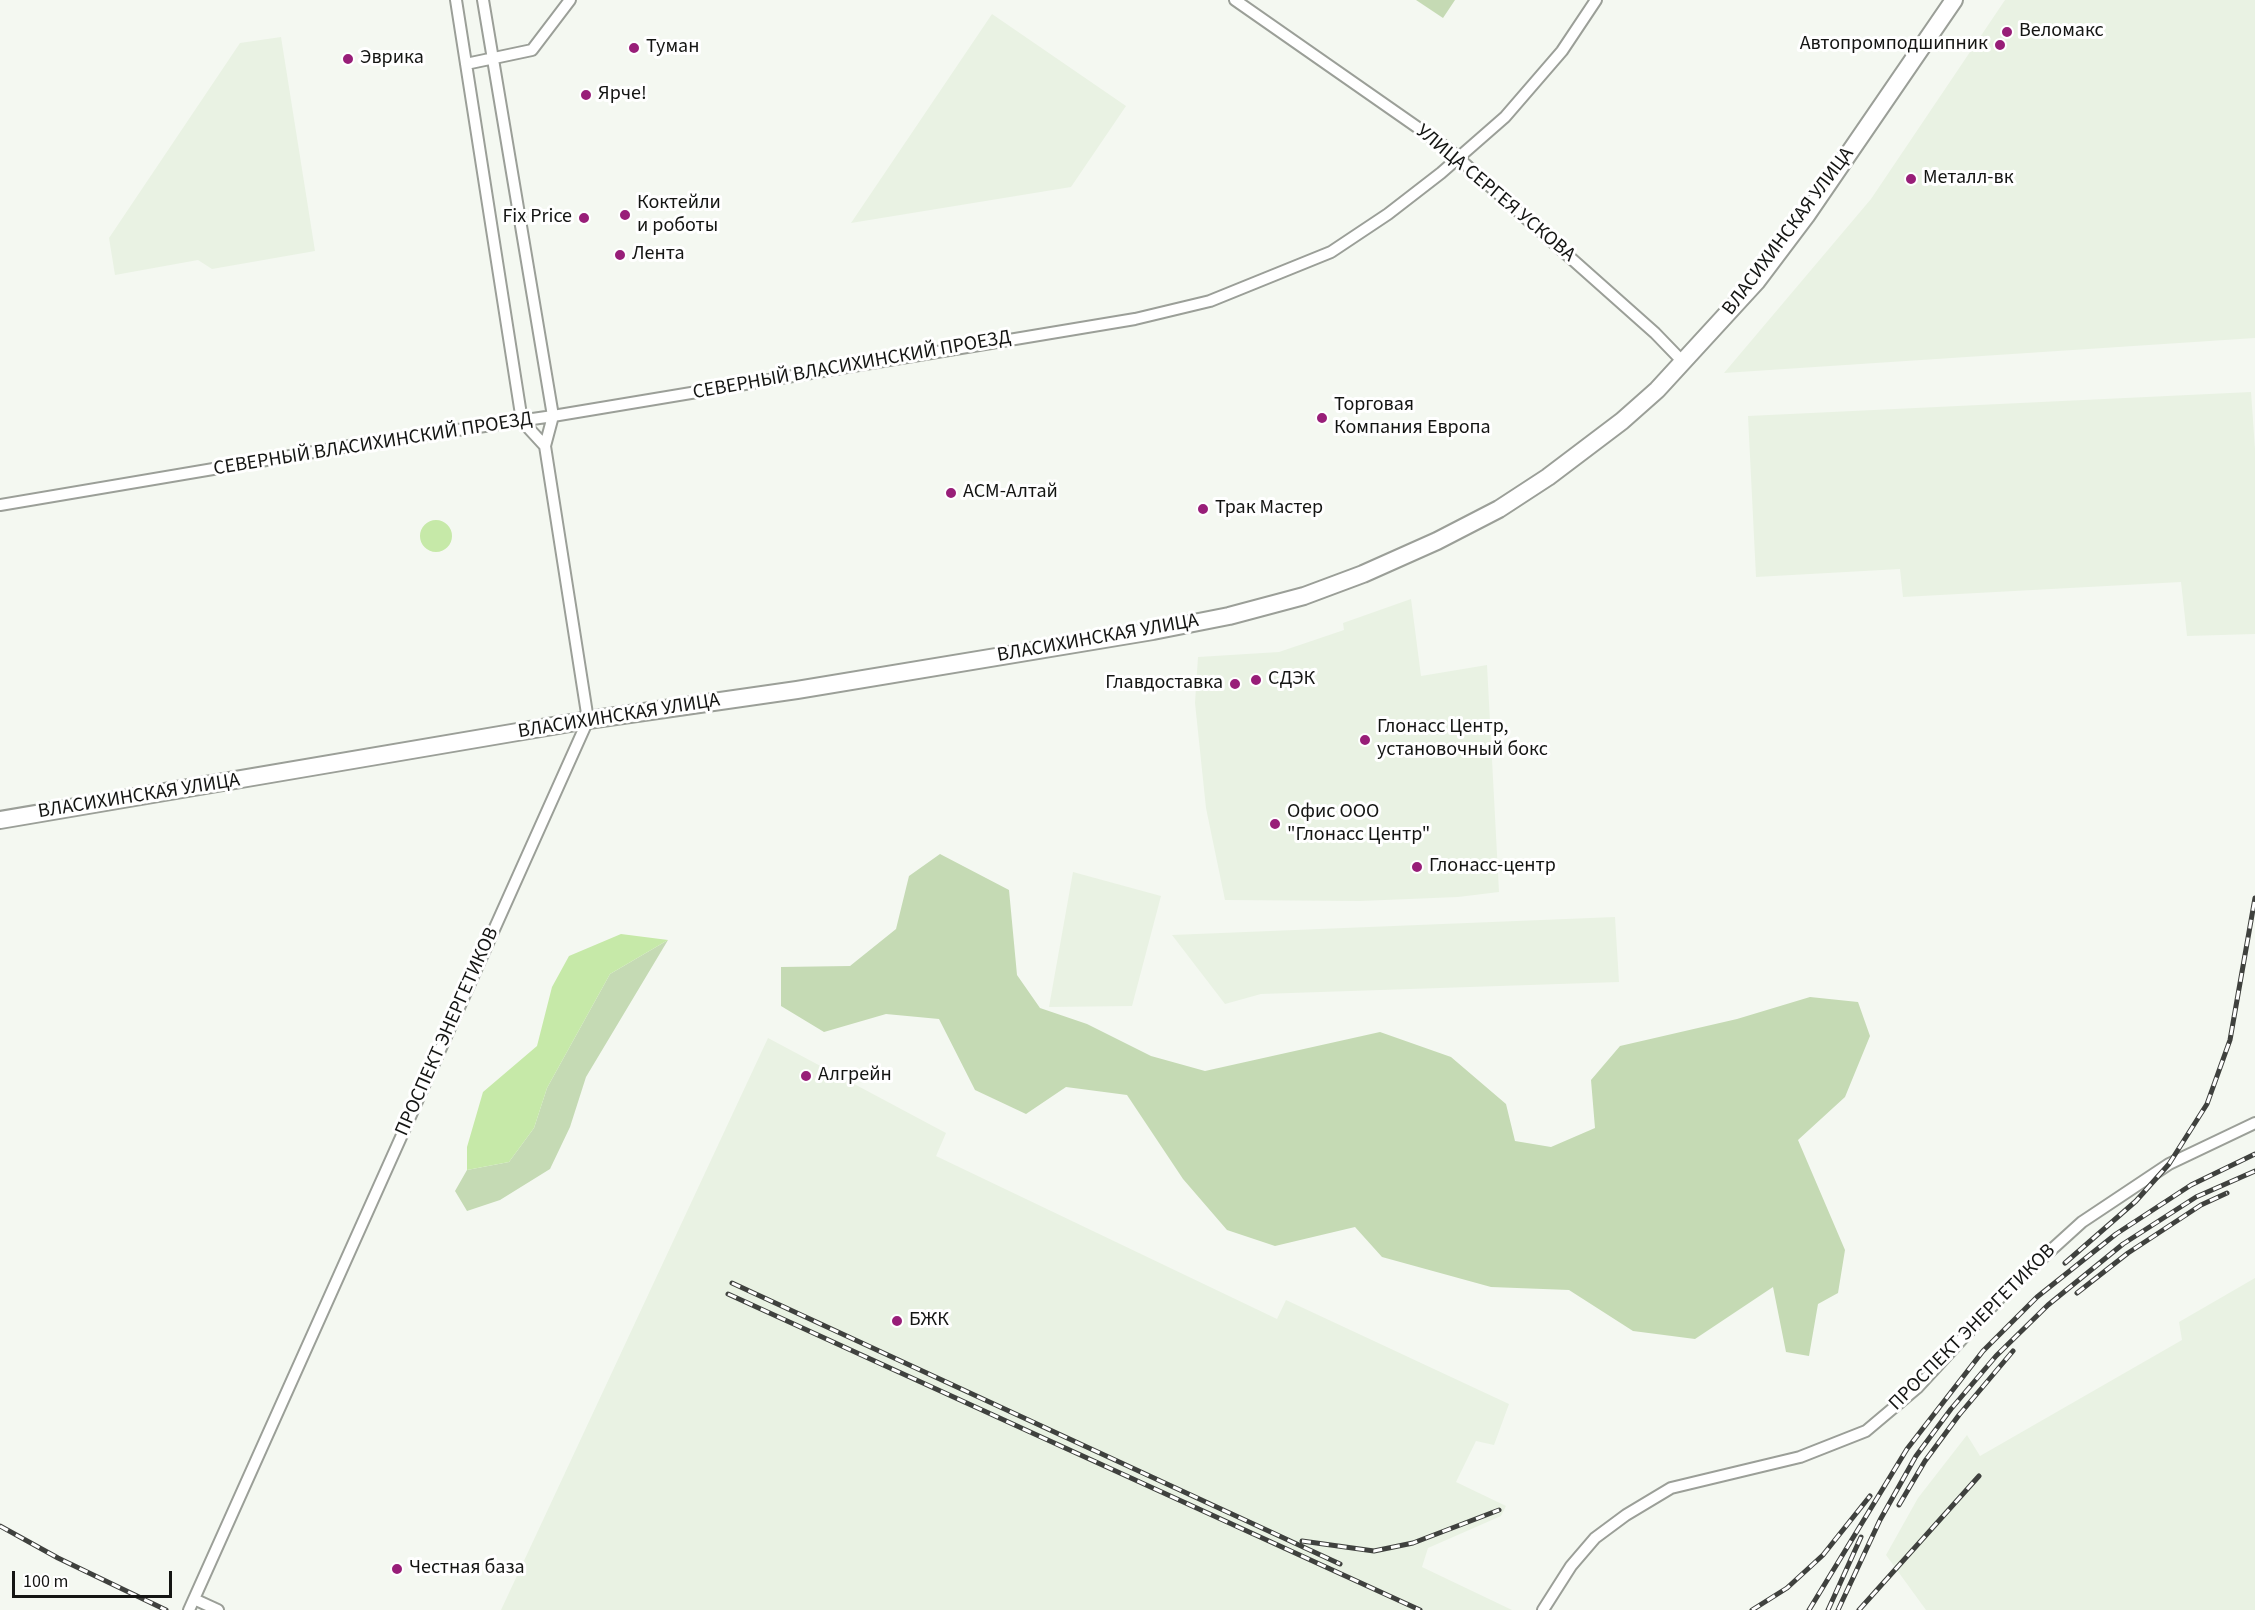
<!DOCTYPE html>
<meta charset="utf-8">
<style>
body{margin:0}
#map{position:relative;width:2255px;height:1610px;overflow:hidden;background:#f4f8f1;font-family:"Source Sans 3",sans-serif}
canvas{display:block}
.scale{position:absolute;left:12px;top:1571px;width:160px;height:27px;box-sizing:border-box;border:3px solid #141513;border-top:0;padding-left:8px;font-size:18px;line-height:21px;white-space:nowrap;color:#141513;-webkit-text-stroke:4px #fff;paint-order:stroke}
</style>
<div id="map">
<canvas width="2255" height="1610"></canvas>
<div class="scale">100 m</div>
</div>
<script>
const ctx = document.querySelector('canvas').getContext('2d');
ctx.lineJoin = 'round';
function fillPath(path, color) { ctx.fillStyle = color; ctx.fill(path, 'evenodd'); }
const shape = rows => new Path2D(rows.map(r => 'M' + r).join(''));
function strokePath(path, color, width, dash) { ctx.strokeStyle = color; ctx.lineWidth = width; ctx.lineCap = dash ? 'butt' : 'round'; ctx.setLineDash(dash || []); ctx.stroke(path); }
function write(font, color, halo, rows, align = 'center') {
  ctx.font = font + ' "Source Sans 3",sans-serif'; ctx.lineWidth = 6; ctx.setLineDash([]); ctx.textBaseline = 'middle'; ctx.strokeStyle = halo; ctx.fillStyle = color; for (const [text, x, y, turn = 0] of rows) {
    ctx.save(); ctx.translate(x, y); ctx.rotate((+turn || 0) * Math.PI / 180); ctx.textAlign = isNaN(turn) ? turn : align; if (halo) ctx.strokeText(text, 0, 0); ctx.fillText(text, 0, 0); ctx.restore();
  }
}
fillPath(shape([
 [2005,0,2255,0,2255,338,1724,373,1871,199],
 [992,14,1126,106,1071,187,851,223],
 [281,37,315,251,212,269,198,260,115,275,109,238,240,43],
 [2251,392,2255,449,2255,634,2187,636,2181,582,1903,597,1900,569,1756,577,1748,416],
 [1411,599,1421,676,1487,665,1499,892,1458,897,1360,901,1225,900,1206,808,1195,703,1198,657,1279,652,1344,630,1343,623],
 [1073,872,1161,896,1132,1006,1049,1007],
 [1615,917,1619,982,1261,994,1225,1004,1172,935],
 [768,1038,946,1133,936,1156,1277,1319,1286,1300,1509,1404,1494,1445,1476,1441,1456,1482,1506,1506,1501,1516,1428,1548,1422,1567,1512,1610,501,1610],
 [2255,1278,2255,1610,1926,1610,1886,1555,1918,1498,1967,1435,1980,1456,2182,1340,2179,1322]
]), '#e9f2e3');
fillPath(shape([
 [1416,0,1455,0,1443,18],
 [940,854,1009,890,1017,975,1040,1008,1087,1024,1151,1056,1205,1071,1380,1032,1451,1057,1506,1104,1515,1141,1551,1147,1595,1128,1591,1080,1620,1046,1737,1019,1810,997,1858,1002,1870,1036,1845,1097,1798,1140,1845,1250,1838,1293,1818,1304,1809,1356,1786,1352,1773,1287,1695,1339,1633,1331,1569,1290,1491,1287,1382,1257,1355,1227,1275,1246,1227,1230,1183,1179,1127,1095,1066,1087,1026,1114,975,1090,939,1019,886,1014,824,1032,781,1006,781,967,850,966,896,929,909,876],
 [668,940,586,1077,570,1127,550,1169,500,1200,467,1211,455,1191,467,1170,509,1162,534,1128,547,1088,610,974]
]), '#c5dab4');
fillPath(shape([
 '420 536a16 16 0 1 1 32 0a16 16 0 1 1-32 0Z',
 [621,934,668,940,610,974,547,1088,534,1128,509,1162,467,1170,467,1147,483,1092,537,1046,552,987,569,956]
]), '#c6e9a8');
const minor = shape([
 [456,0,522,421,545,446],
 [1235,0,1447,148,1655,333,1684,363],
 [466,64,532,50,570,0],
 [0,505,355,445,553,416,1135,319,1210,301,1331,252,1388,214,1441,173,1505,117,1562,51,1596,0],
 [194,1599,218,1610],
 [189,1610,588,720,545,446,553,416,483,0],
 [1543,1610,1571,1566,1595,1538,1626,1515,1671,1488,1800,1457,1866,1431,1917,1388,2006,1291,2082,1222,2169,1164,2255,1123]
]);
const trunk = shape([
 [0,820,588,720,797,690,1153,631,1229,616,1304,596,1363,574,1437,541,1499,509,1548,477,1622,421,1657,390,1757,281,1806,216,1954,0]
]);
strokePath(minor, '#9b9f98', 14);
strokePath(trunk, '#9b9f98', 20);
strokePath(minor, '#fff', 10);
strokePath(trunk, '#fff', 16);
const rail = shape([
 [2065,1263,2136,1201,2169,1164,2207,1104,2230,1040,2255,898],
 [732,1283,1340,1564],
 [2077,1293,2128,1253,2201,1205,2227,1193],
 [728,1294,1420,1610],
 [1899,1505,1925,1461,1959,1415,2013,1351],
 [0,1526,58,1558,166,1610],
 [1302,1541,1374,1551,1413,1543,1499,1510],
 [1752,1610,1787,1588,1823,1555,1870,1496],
 [1809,1610,1907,1449,1983,1351,2037,1297,2116,1234,2191,1185,2255,1154],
 [1828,1610,1861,1537],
 [1838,1610,1880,1520,1916,1456,1951,1409,1996,1356,2048,1305,2123,1244,2196,1197,2255,1171],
 [1859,1610,1979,1476]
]);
strokePath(rail, '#3f413e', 5);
strokePath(rail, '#fff', 3, [9]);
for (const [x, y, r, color] of [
 [2007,32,6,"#981e78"],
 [2000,45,6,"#981e78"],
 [634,48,6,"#981e78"],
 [348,59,6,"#981e78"],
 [586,95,6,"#981e78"],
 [1911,179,6,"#981e78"],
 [625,215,6,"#981e78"],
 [584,218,6,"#981e78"],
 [620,255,6,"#981e78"],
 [1322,418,6,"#981e78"],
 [951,493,6,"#981e78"],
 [1203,509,6,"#981e78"],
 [1256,680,6,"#981e78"],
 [1235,684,6,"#981e78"],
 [1365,740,6,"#981e78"],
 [1275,824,6,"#981e78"],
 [1417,867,6,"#981e78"],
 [806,1076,6,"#981e78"],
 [897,1321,6,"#981e78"],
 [397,1569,6,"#981e78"]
]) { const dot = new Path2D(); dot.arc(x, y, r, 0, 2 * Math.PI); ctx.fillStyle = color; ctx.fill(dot); strokePath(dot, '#fff', 2); }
write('20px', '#141513', '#fff', [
 ["Веломакс",2019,32],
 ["Автопромподшипник",1988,45,"right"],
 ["Туман",646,48],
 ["Эврика",360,59],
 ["Ярче!",598,95],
 ["Металл-вк",1923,179],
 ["Коктейли",637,204],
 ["и роботы",637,227],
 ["Fix Price",572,218,"right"],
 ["Лента",632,255],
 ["Торговая",1334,406],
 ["Компания Европа",1334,429],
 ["АСМ-Алтай",963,493],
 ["Трак Мастер",1215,509],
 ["СДЭК",1268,680],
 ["Главдоставка",1223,684,"right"],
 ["Глонасс Центр,",1377,728],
 ["установочный бокс",1377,751],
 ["Офис ООО",1287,813],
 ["\"Глонасс Центр\"",1287,836],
 ["Глонасс-центр",1429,867],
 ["Алгрейн",818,1076],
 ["БЖК",909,1321],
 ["Честная база",409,1569]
], 'left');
write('20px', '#141513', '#fff', [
 ["УЛИЦА СЕРГЕЯ УСКОВА",1495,194,40],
 ["ВЛАСИХИНСКАЯ УЛИЦА",1789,232,-53],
 ["СЕВЕРНЫЙ ВЛАСИХИНСКИЙ ПРОЕЗД",852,366,-10],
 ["СЕВЕРНЫЙ ВЛАСИХИНСКИЙ ПРОЕЗД",373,445,-9],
 ["ВЛАСИХИНСКАЯ УЛИЦА",1098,639,-10],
 ["ВЛАСИХИНСКАЯ УЛИЦА",619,717,-9],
 ["ВЛАСИХИНСКАЯ УЛИЦА",139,797,-9],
 ["ПРОСПЕКТ ЭНЕРГЕТИКОВ",448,1032,-66],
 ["ПРОСПЕКТ ЭНЕРГЕТИКОВ",1973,1328,-45]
]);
</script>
